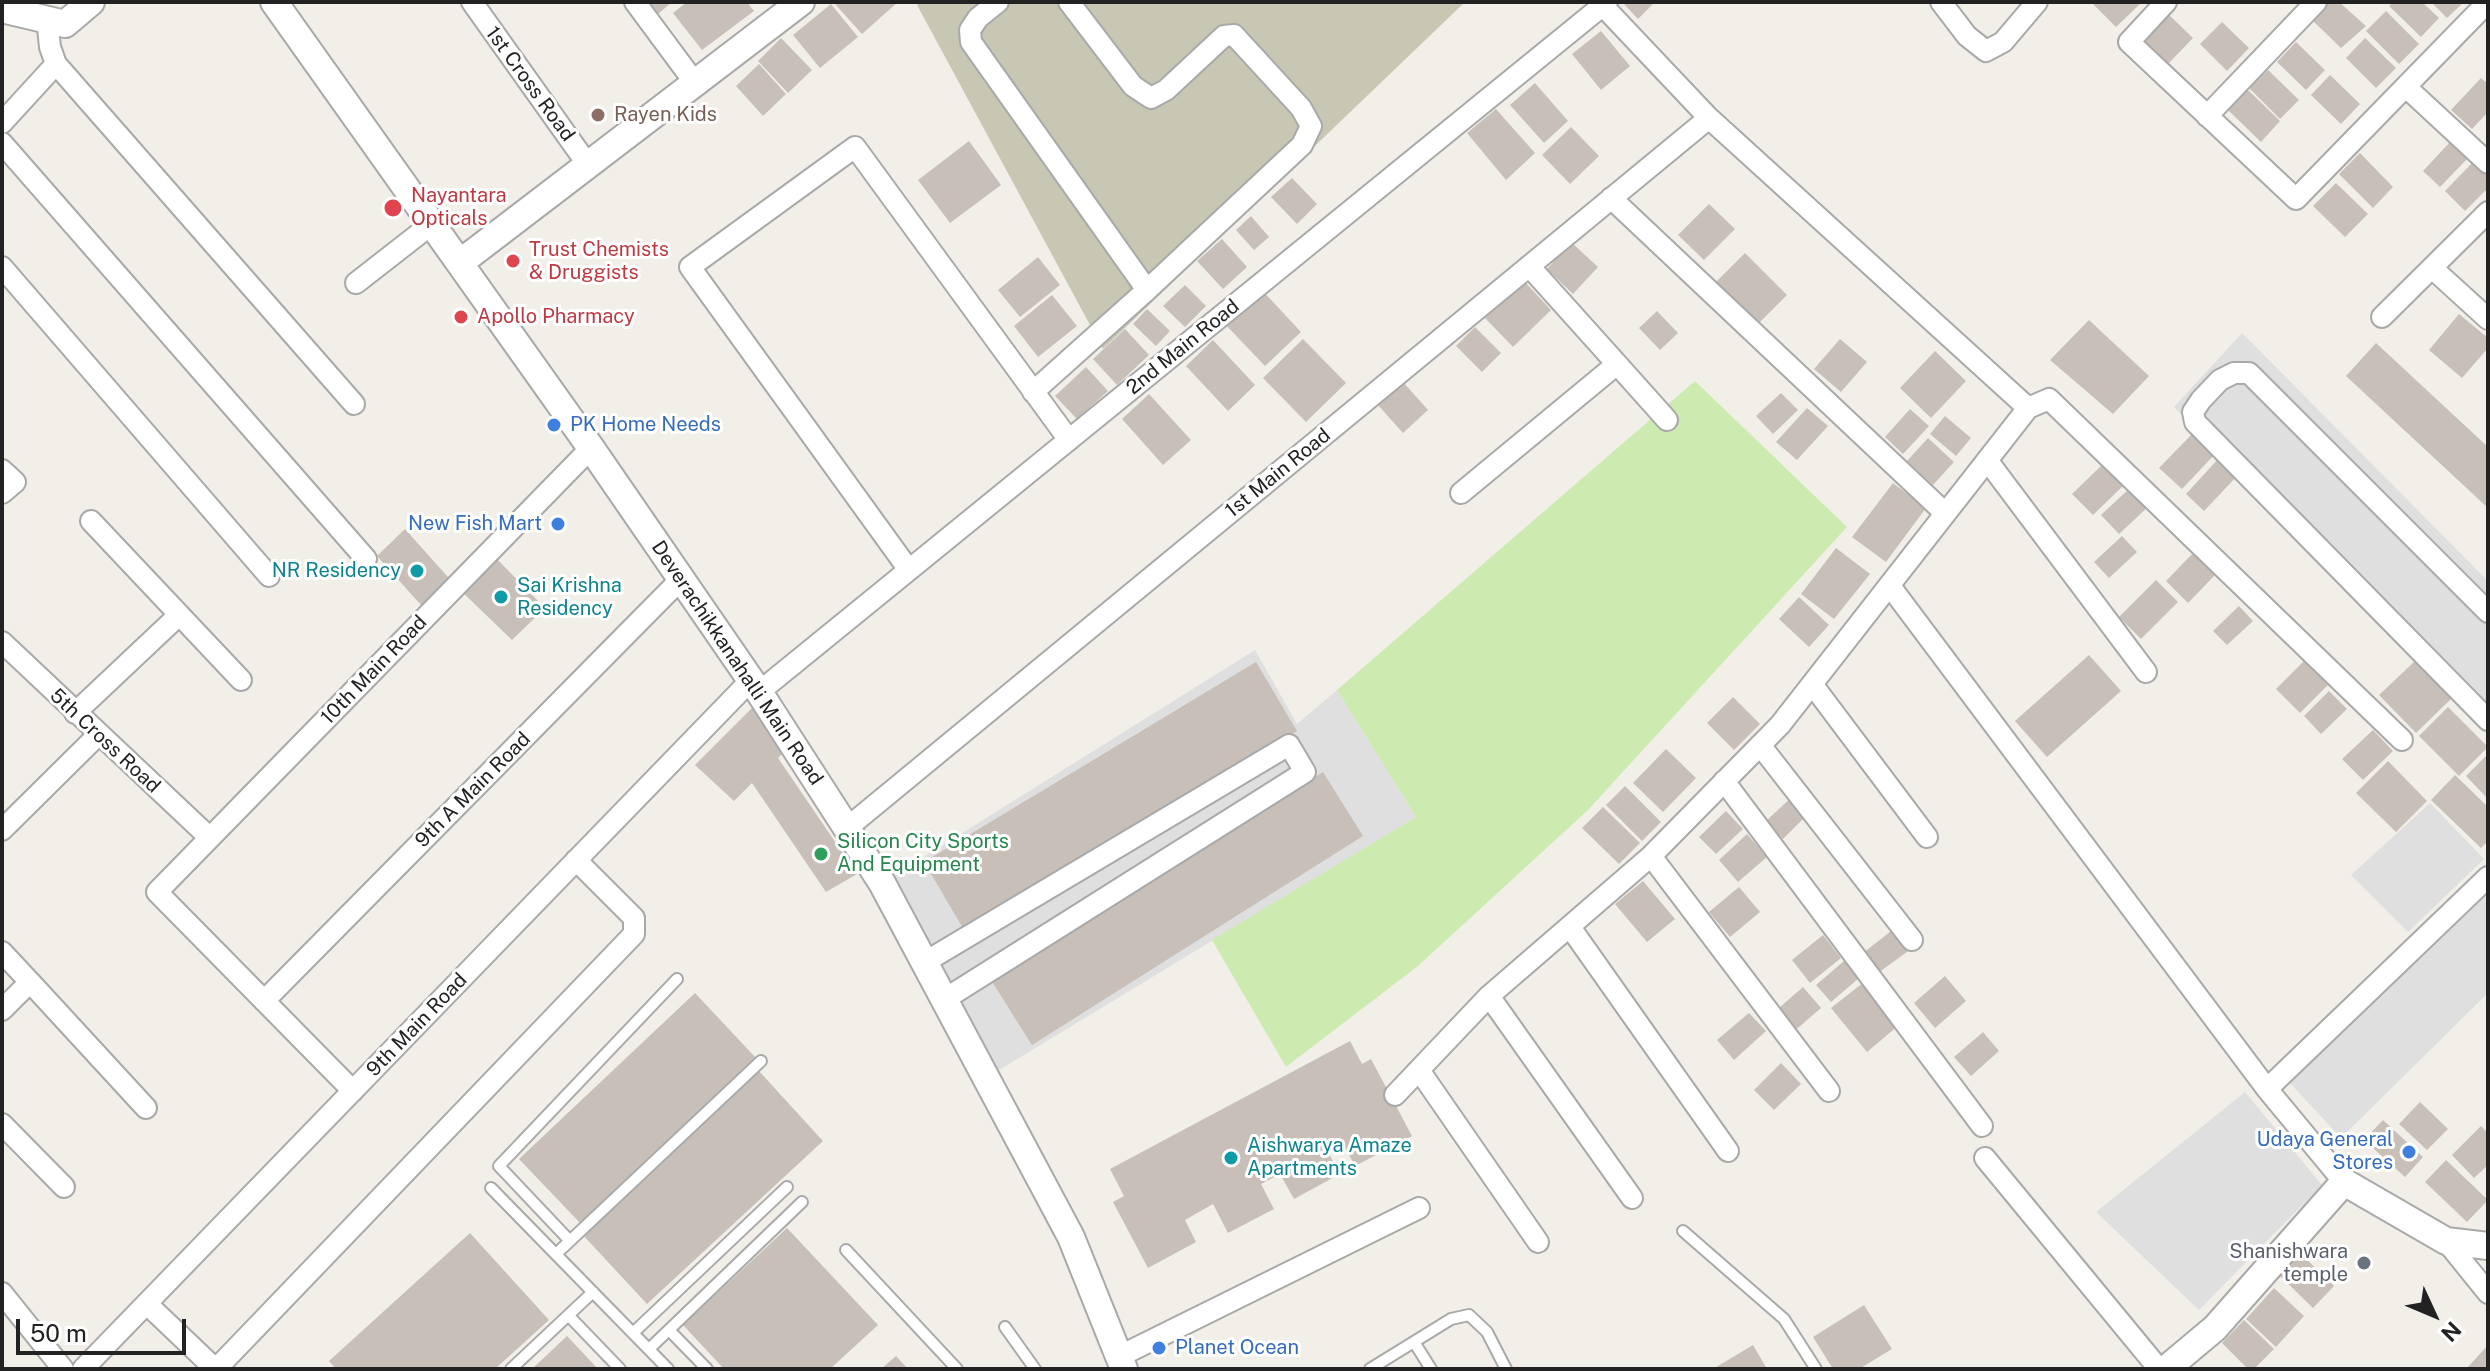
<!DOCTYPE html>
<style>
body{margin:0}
#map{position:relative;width:2490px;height:1371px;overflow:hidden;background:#f2efe9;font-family:"Public Sans",sans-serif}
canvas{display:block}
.frame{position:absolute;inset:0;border:4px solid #222;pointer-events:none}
.north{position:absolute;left:2394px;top:1275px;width:80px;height:80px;-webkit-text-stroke:6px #fff;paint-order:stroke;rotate:134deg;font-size:22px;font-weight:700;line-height:32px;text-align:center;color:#222}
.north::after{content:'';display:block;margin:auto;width:28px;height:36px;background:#222;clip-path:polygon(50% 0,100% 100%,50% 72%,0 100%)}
.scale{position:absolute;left:16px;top:1319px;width:170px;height:36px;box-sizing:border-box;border:4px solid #222;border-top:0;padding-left:10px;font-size:24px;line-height:28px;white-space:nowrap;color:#222;-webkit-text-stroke:6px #fff;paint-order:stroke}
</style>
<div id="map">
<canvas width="2490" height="1371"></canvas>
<div class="frame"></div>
<div class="north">N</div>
<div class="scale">50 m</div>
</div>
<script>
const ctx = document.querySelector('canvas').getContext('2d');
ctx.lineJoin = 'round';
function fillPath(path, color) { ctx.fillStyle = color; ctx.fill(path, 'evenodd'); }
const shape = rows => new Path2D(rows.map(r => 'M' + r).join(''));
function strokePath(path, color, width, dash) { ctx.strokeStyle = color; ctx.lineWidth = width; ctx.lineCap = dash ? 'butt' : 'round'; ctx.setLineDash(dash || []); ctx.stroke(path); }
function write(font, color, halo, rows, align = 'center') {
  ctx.font = font + ' "Public Sans",sans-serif'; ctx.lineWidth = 6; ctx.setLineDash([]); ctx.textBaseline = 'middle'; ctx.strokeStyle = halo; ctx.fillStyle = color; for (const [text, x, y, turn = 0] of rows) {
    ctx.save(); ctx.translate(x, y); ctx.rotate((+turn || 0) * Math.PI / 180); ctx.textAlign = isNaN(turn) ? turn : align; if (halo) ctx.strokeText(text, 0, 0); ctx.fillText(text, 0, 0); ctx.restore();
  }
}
fillPath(shape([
 [2242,333,2488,581,2488,735,2174,407],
 [1255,650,1297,724,1337,690,1416,817,986,1078,882,883],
 [2430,803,2484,859,2408,932,2351,875],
 [2488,894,2488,993,2341,1138,2289,1082],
 [2245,1092,2322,1185,2199,1310,2096,1212]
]), '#e0dfdf');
fillPath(shape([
 [921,2,1465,2,1103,349,917,5]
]), '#c7c7b4');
fillPath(shape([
 [1695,381,1847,527,1588,810,1418,966,1286,1067,1212,940,1416,817,1337,690]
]), '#cdebb0');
fillPath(shape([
 [649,2,672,2,658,14],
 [687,2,747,2,754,11,702,50,673,13],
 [838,2,898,2,862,34,835,4],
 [1622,2,1655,2,1638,19],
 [2091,2,2142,2,2116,27],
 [2328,2,2339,2,2366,26,2341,48,2311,19],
 [2393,2,2422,2,2439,18,2421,37,2389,6],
 [2431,2,2464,2,2447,18],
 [831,4,858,37,820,68,793,35],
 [2386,11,2419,44,2399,64,2366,31],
 [2167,13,2193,38,2167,65,2140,39],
 [2222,22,2249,48,2227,71,2200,44],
 [1601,31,1630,66,1601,90,1572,54],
 [781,38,812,70,788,93,758,61],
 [2365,38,2396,68,2376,88,2346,58],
 [2296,42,2325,70,2306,90,2277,62],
 [759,64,786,94,763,116,736,86],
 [2268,70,2299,100,2280,119,2249,88],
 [2330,75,2360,104,2341,124,2311,95],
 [2481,78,2488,84,2488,112,2472,129,2451,110],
 [1535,83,1568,121,1544,143,1510,105],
 [2248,90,2280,121,2261,142,2228,110],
 [1496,109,1535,153,1506,180,1467,133],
 [1571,127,1599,156,1570,184,1542,155],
 [969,141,1001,185,950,223,918,180],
 [2451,141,2468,158,2440,187,2423,171],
 [2360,153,2393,187,2373,208,2339,174],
 [2474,161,2488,175,2488,188,2465,211,2445,191],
 [1292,178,1317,204,1297,224,1271,197],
 [2336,183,2368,214,2345,237,2313,206],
 [1709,204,1735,229,1704,260,1678,235],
 [1251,216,1269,237,1254,250,1236,230],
 [1222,239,1247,267,1223,289,1197,261],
 [1571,242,1598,267,1573,294,1547,269],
 [1745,253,1787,295,1757,325,1715,283],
 [1038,257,1060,285,1020,317,998,290],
 [1523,280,1551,310,1513,347,1485,318],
 [1185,285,1206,306,1185,327,1163,306],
 [1260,288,1301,332,1265,366,1223,322],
 [1052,295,1077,326,1038,357,1014,326],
 [1147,309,1170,331,1156,346,1133,324],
 [1657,311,1678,333,1660,350,1639,328],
 [2459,314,2488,338,2488,348,2462,378,2429,350],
 [2089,320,2149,376,2113,414,2050,360],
 [1475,327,1501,353,1482,372,1456,346],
 [1125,329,1149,355,1117,385,1093,359],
 [1303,339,1346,383,1306,422,1263,378],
 [1840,339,1867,362,1841,392,1814,369],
 [1213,340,1255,385,1228,411,1186,366],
 [2376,343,2488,447,2488,508,2346,376],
 [1935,351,1966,381,1931,418,1900,388],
 [1086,367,1108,391,1077,419,1055,396],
 [1403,382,1428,410,1403,433,1378,405],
 [1781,393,1798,410,1773,434,1756,416],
 [1149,394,1191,440,1163,465,1122,419],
 [1807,408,1828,426,1797,460,1776,442],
 [1910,409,1929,426,1903,454,1885,437],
 [1945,416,1971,438,1956,456,1930,434],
 [2194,432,2216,453,2182,489,2159,468],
 [1928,438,1954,462,1933,485,1907,461],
 [2219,458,2238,475,2204,511,2186,494],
 [2105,462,2126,483,2093,515,2072,494],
 [1893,483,1926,508,1886,562,1852,537],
 [2130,488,2148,507,2119,534,2101,515],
 [405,529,456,586,429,614,377,556],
 [2122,536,2137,552,2109,578,2094,562],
 [1836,548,1870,574,1834,619,1801,594],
 [490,552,545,608,512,640,456,586],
 [2194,552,2216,574,2188,603,2166,581],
 [2156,580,2178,602,2141,639,2119,617],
 [1799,597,1829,625,1809,647,1779,619],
 [2239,606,2253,621,2227,645,2213,631],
 [2089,655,2121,691,2047,757,2015,721],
 [2304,661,2328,685,2300,713,2276,689],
 [2415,661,2451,699,2416,733,2379,695],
 [1256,662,1297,731,964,930,924,862],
 [2329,691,2347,709,2321,734,2304,716],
 [1733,697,1760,724,1734,750,1707,723],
 [753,707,785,751,778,758,857,874,826,892,752,783,734,801,695,765],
 [2448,707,2488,747,2459,776,2419,736],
 [2373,730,2393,751,2363,780,2342,759],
 [1666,749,1696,778,1663,812,1633,783],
 [2488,754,2488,799,2466,776],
 [2388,761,2427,801,2396,832,2356,793],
 [1323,772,1363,836,1032,1045,991,980],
 [2455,775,2488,807,2488,841,2481,848,2431,800],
 [1625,786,1661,822,1642,841,1606,805],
 [1794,795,1811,811,1783,839,1765,822],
 [1603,807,1640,843,1619,864,1582,828],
 [1726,811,1743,829,1716,854,1699,837],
 [1747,834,1767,857,1738,882,1719,860],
 [1643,881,1675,919,1647,942,1615,904],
 [1739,887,1760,912,1730,937,1709,912],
 [1895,928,1911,949,1878,973,1863,953],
 [1823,935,1841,958,1810,983,1792,960],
 [1844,961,1859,978,1831,1002,1816,985],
 [1945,976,1966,1001,1935,1028,1914,1003],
 [1864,982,1899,1025,1867,1052,1831,1008],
 [1803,987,1821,1008,1791,1034,1772,1014],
 [695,993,756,1058,581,1224,519,1159],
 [1749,1013,1766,1031,1734,1060,1717,1040],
 [1983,1032,1999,1051,1971,1076,1954,1057],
 [1350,1041,1362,1064,1371,1059,1412,1136,1355,1166,1342,1142,1327,1150,1340,1174,1294,1199,1280,1174,1261,1184,1274,1209,1228,1233,1213,1204,1185,1220,1196,1242,1148,1268,1113,1202,1124,1196,1110,1169],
 [1781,1063,1801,1084,1774,1110,1754,1090],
 [758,1070,823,1141,647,1304,581,1233],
 [2420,1102,2448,1129,2427,1150,2399,1124],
 [2383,1120,2423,1157,2405,1177,2364,1140],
 [2481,1126,2488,1133,2488,1165,2474,1178,2452,1155],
 [2446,1160,2488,1200,2467,1222,2425,1182],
 [787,1228,878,1325,830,1369,724,1369,683,1325],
 [470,1233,549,1320,495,1369,336,1369,329,1361],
 [2299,1252,2334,1286,2313,1308,2278,1274],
 [2274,1288,2304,1316,2276,1347,2246,1319],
 [1864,1305,1892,1349,1859,1369,1833,1369,1813,1337],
 [2244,1320,2274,1349,2254,1369,2248,1369,2222,1343],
 [567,1336,598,1369,532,1369],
 [1753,1345,1767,1369,1713,1369],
 [2488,1345,2488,1369,2466,1369],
 [896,1356,908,1369,881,1369]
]), '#c7bfb8');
const service = shape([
 [491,1188,668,1369],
 [1683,1231,1784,1319,1816,1369],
 [570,1241,499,1166,677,979],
 [846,1250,957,1369],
 [556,1254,761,1061],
 [569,1316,620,1369],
 [1005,1327,1035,1369],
 [669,1330,707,1369],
 [633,1333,787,1187],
 [1414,1342,1431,1369],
 [649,1349,802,1202],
 [511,1369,593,1292],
 [1370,1369,1451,1319,1469,1315,1487,1332,1506,1369]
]);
const minor = shape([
 [472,2,588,165],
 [635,2,695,83],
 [998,2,978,18,970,30,971,42,1147,290,1302,145,1311,126,1301,108,1234,35,1224,36,1166,90,1151,98,1133,86,1069,2],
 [1941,2,1967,36,1986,51,2003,42,2037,2],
 [2166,2,2129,42,2296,199,2488,2],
 [1603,6,1709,118,2028,408],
 [47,19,50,47,56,64,354,404],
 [2406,87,2488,163],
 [2207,116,2316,2],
 [2,123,56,64],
 [2,143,366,559],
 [1611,198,1945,513],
 [2,267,269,576],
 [2432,268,2488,319],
 [356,283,433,223],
 [2382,317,2488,212],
 [1617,364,1667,420],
 [1033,392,1147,290],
 [1987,460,2146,672],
 [2,470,15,482,2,493],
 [1461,493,1617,364,1529,266],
 [91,521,241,680],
 [909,570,690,267,855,147,1069,440],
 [1890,586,2267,1089,2344,1182],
 [2488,612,2249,373,2234,373,2220,380,2201,400,2193,412,2195,422,2488,720],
 [2,642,210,838],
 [1812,684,1927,837],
 [759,692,1607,2],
 [75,713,179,615],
 [1760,745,1912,940],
 [1724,781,1982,1126],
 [847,828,1709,118],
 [2,830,98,735],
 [1651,856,1829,1091],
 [1570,927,1728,1151],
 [2,952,30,982,2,1010],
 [925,962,1289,745,1305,772,945,999],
 [30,982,146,1108],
 [1489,996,1632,1198],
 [264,1001,681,579],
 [1419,1070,1538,1242],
 [2267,1089,2488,877],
 [353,1091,157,892,591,448],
 [1395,1095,1489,996,1651,856,1780,725,2028,408,2049,399,2402,740],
 [2,1124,64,1187],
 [1985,1158,2159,1369],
 [2446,1241,2488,1293],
 [2,1293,63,1369],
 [147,1304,211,1365,220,1365,634,934,634,918,576,860],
 [1120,1356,1419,1208],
 [83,1369,751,680]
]);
const tertiary = shape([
 [274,2,591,448,759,692,882,883,1071,1237,1124,1369],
 [2,9,65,24,91,2],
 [461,262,801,2],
 [2166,1369,2215,1328,2344,1182,2446,1241,2488,1246]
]);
strokePath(service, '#a9a9a9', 14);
strokePath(minor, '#a9a9a9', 24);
strokePath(tertiary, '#a9a9a9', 30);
strokePath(service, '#fff', 10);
strokePath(minor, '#fff', 20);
strokePath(tertiary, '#fff', 26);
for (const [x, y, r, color] of [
 [598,115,8,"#8d6e63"],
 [393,208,10,"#e0444e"],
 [513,261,8,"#e0444e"],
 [461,317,8,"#e0444e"],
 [554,425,8,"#3f7fe0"],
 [558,524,8,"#3f7fe0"],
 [417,571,8,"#0f9aa8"],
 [501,597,8,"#0f9aa8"],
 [821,854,8,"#2e9e5b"],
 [2409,1152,8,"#3f7fe0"],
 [1231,1158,8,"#0f9aa8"],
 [2364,1263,8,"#6b7280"],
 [1159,1348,8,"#3f7fe0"]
]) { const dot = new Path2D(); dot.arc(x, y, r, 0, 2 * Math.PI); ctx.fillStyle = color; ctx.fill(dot); strokePath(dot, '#fff', 3); }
write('20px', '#222', '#fff', [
 ["1st Cross Road",530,84,54],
 ["2nd Main Road",1183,347,-39],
 ["1st Main Road",1278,473,-39],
 ["Deverachikkanahalli Main Road",737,663,56],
 ["10th Main Road",374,670,-46],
 ["5th Cross Road",105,741,43],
 ["9th A Main Road",473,790,-45],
 ["9th Main Road",417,1025,-46]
]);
write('20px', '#785e54', '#fff', [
 ["Rayen Kids",614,115]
], 'left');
write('20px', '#be3a42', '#fff', [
 ["Nayantara",411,196],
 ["Opticals",411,219],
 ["Trust Chemists",529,250],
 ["& Druggists",529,273],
 ["Apollo Pharmacy",477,317]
], 'left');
write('20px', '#366cbe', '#fff', [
 ["PK Home Needs",570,425],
 ["New Fish Mart",542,524,"right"],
 ["Udaya General",2393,1140,"right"],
 ["Stores",2393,1163,"right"],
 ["Planet Ocean",1175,1348]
], 'left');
write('20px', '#0d838f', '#fff', [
 ["NR Residency",401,571,"right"],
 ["Sai Krishna",517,586],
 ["Residency",517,609],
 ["Aishwarya Amaze",1247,1146],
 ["Apartments",1247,1169]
], 'left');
write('20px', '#27864d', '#fff', [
 ["Silicon City Sports",837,842],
 ["And Equipment",837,865]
], 'left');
write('20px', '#5b616d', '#fff', [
 ["Shanishwara",2348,1252],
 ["temple",2348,1275]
], 'right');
</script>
